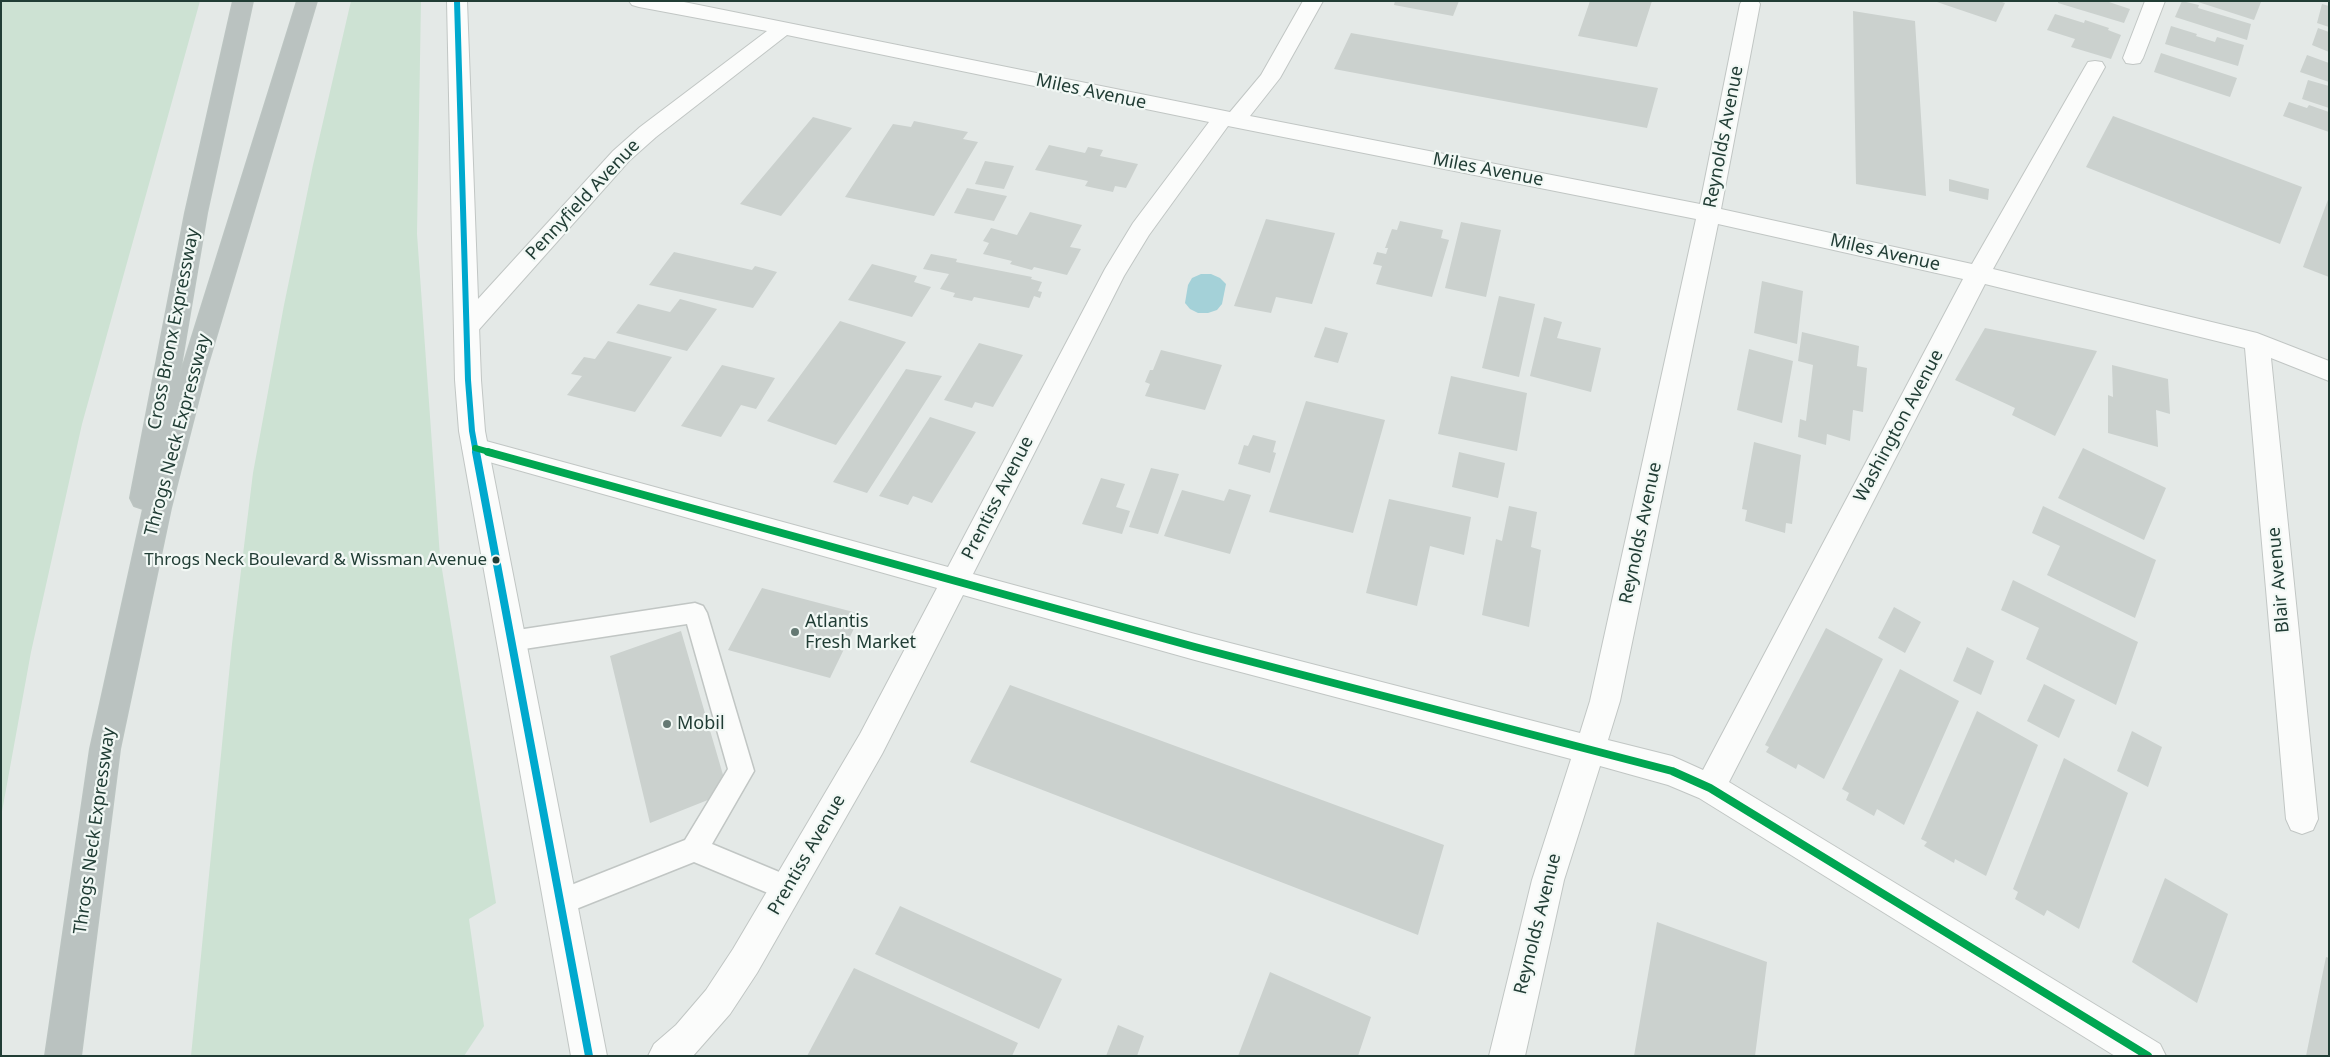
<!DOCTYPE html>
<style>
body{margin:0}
#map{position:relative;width:2330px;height:1057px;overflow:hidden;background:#e4e9e7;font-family:"Noto Sans",sans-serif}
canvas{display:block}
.frame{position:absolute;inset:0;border:2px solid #213d35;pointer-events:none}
</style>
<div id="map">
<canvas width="2330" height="1057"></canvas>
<div class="frame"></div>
</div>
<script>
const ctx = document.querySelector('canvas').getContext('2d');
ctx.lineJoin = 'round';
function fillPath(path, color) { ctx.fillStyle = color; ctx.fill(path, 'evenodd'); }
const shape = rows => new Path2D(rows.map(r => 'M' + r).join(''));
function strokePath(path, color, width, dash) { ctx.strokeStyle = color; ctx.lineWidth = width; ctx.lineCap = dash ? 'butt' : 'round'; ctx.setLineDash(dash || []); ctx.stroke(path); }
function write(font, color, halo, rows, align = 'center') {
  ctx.font = font + ' "Noto Sans",sans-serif'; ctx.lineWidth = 4.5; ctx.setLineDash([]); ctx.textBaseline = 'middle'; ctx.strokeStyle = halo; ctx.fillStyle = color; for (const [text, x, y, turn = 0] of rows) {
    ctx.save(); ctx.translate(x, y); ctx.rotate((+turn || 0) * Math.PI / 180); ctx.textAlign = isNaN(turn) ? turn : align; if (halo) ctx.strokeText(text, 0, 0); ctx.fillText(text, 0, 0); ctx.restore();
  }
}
fillPath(shape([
 [1,1,200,1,82,424,31,652,1,817],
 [351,1,421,1,417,234,440,557,496,903,469,919,484,1026,464,1056,191,1056,232,644,253,473,284,305,313,165]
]), '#cde2d3');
fillPath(shape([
 [1201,274,1211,274,1220,278,1226,284,1222,304,1217,310,1208,313,1198,313,1190,309,1185,303,1188,285,1192,278]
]), '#a4d1d8');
fillPath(shape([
 [1395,1,1459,1,1453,16,1394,5],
 [1590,1,1652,1,1637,47,1578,36],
 [1934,1,1999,1,2005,3,1996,22],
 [2058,1,2106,1,2130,9,2124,23,2058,3],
 [2182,1,2199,5,2198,8,2251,24,2247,40,2175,17],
 [2259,1,2261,2,2254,20,2198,2],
 [2322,4,2329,6,2329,27,2317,23],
 [1853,11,1915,21,1926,196,1856,184],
 [2055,14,2084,23,2085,20,2109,28,2108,30,2121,35,2111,59,2071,47,2075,39,2047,30],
 [2171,26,2197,34,2196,36,2215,42,2217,37,2244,45,2238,66,2165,44],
 [2318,28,2329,32,2329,52,2312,45],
 [1351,33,1595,77,1658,88,1647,128,1334,69],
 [2161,53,2237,78,2230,97,2154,72],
 [2307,55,2329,63,2329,82,2300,72],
 [2308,80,2329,86,2329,108,2302,99],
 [2289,102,2307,108,2309,105,2329,112,2329,132,2283,116],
 [2113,116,2302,187,2280,244,2086,167],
 [813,117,852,128,781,216,740,204],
 [914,121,968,132,963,139,978,142,934,216,845,197,893,124,911,127],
 [1049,145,1085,153,1088,147,1103,150,1100,156,1138,164,1126,188,1115,186,1113,192,1085,186,1088,181,1035,170],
 [985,161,1014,166,1004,189,975,184],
 [1949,179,1989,189,1988,200,1949,191],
 [967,188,1007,196,994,221,954,213],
 [2329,197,2329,277,2303,267],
 [1030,212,1082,225,1070,247,1081,249,1067,275,1034,267,1032,270,1010,264,1012,261,983,254,989,243,983,241,991,228,1017,235],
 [1266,219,1335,233,1312,304,1276,297,1271,313,1234,306],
 [1400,221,1443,230,1441,238,1449,240,1432,297,1376,284,1382,266,1373,264,1377,252,1386,254,1388,248,1385,248,1392,229,1397,230],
 [1461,222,1501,230,1486,297,1445,288],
 [674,252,752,270,755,266,777,272,753,308,649,285],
 [931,254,957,259,956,262,1032,277,1031,279,1042,282,1038,291,1042,292,1040,298,1034,296,1029,308,974,297,972,301,953,297,955,293,940,289,949,274,923,269],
 [872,264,917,276,914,282,931,287,912,317,848,300],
 [1762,281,1803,291,1797,344,1754,333],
 [1499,296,1535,304,1519,377,1482,368],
 [680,299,717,309,687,351,616,333,638,304,670,312],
 [1544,317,1562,322,1557,338,1601,348,1591,392,1530,376],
 [840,321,906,342,836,445,767,421],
 [1325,327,1348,333,1338,363,1314,357],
 [1985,328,2097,351,2055,436,2012,415,2015,408,1955,380],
 [1802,332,1859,346,1857,366,1867,368,1863,412,1853,410,1850,441,1827,434,1826,445,1798,437,1800,419,1806,421,1813,365,1798,361],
 [608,341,672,357,635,412,567,395,582,376,571,374,584,357,595,359],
 [979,343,1023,355,993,407,975,402,972,408,944,400],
 [1749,349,1793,361,1782,423,1737,410],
 [1161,350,1222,365,1205,410,1145,396,1150,384,1145,382,1150,370,1153,370],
 [722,365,775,378,756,409,741,405,721,437,681,426],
 [2112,365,2168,379,2170,414,2156,410,2158,447,2108,433,2108,395,2113,397],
 [906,369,942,376,867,493,833,482],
 [1451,376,1527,393,1517,451,1438,434],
 [1306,401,1385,420,1353,533,1269,512],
 [930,417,976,432,932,503,913,496,908,505,879,496],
 [1253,435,1276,441,1273,452,1276,453,1270,473,1238,464,1244,445,1248,446],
 [1754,442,1801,455,1792,524,1786,523,1785,533,1745,521,1747,510,1742,509],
 [2083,448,2166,488,2144,540,2058,498],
 [1459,452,1505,463,1498,498,1452,487],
 [1151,468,1179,474,1158,534,1129,527],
 [1101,478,1125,484,1116,507,1130,511,1122,534,1082,524],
 [1229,489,1251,495,1230,554,1164,536,1182,490,1224,501],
 [1389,499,1471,517,1464,555,1430,546,1417,606,1366,593],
 [1509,506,1537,512,1531,547,1541,550,1529,627,1482,615,1496,539,1502,541],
 [2043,506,2156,560,2135,618,2047,575,2060,546,2032,533],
 [2013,580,2138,642,2116,705,2026,659,2039,628,2001,610],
 [762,588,861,614,830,678,728,650],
 [1894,607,1921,622,1905,653,1878,638],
 [1826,628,1883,659,1824,779,1798,764,1796,769,1766,752,1769,747,1765,745],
 [681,631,728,792,650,823,610,656],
 [1967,647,1994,661,1981,695,1953,681],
 [1900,669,1959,701,1904,825,1877,809,1874,816,1846,800,1849,793,1842,789],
 [2044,684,2075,700,2059,738,2027,721],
 [1010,685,1444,845,1418,935,970,762],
 [1977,711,2038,745,1986,876,1955,859,1954,863,1924,846,1927,842,1921,839],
 [2132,731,2162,747,2148,787,2117,771],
 [2064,758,2128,793,2079,929,2047,910,2044,916,2015,899,2018,892,2013,889],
 [2165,878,2228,914,2197,1003,2132,962],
 [900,906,1062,979,1039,1029,875,954],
 [1657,922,1767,962,1755,1056,1634,1056],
 [2326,957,2329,958,2329,1056,2306,1056],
 [854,968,1018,1043,1012,1056,807,1056],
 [1270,972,1371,1017,1358,1056,1238,1056],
 [1118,1025,1144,1036,1137,1056,1106,1056]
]), '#cbd1ce');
const service = shape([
 [695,603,703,606,707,613,754,771,712,844,796,879,800,888,796,897,787,901,694,862,561,915,551,911,548,902,551,893,685,840,728,769,687,624,511,651,503,648,499,641,503,634,511,631,695,603]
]);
const minor = shape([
 [629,1,684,2,1230,112,1261,75,1303,1,1323,1,1280,78,1250,116,1700,204,1740,4,1742,1,1758,1,1760,4,1721,209,1972,264,2085,67,2088,62,2095,61,2102,62,2105,67,1993,269,2257,333,2329,361,2329,381,2271,358,2318,819,2313,830,2302,834,2291,830,2286,819,2245,348,1985,284,1729,782,2160,1044,2166,1056,2115,1056,1699,798,1668,785,1600,766,1564,880,1525,1056,1489,1056,1532,880,1571,759,1195,660,963,595,882,754,757,973,730,1014,693,1056,648,1056,654,1044,676,1025,706,990,733,949,860,734,937,588,475,458,466,455,462,448,466,441,475,438,948,567,1105,269,1133,223,1209,122,787,35,656,137,629,161,475,334,466,337,457,334,454,328,457,322,613,151,640,127,767,31,639,7,632,5,629,1],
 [1228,126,1696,219,1590,701,1580,733,1195,634,973,574,1124,276,1149,235,1228,126],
 [1718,224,1963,279,1703,770,1672,756,1608,740,1620,701,1718,224],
 [2145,1,2165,1,2143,58,2140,63,2133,64,2126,63,2123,58,2145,1]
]);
const tertiary = shape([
 [447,1,467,1,481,380,485,431,607,1056,571,1056,459,431,455,380,447,1]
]);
const motorway = shape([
 [233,1,253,1,207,213,179,378,297,1,317,1,206,371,171,508,120,749,81,1056,45,1056,90,749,143,509,134,506,130,498,185,213,233,1]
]);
strokePath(service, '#c1c6c4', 3);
strokePath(minor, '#c1c6c4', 2);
strokePath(tertiary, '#c1c6c4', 2);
strokePath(motorway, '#bcc5c2', 2);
fillPath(service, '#fbfcfb');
fillPath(minor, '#fbfcfb');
fillPath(tertiary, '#fbfcfb');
fillPath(motorway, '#bac2c0');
strokePath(shape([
 [457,1,468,380,472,431,476,453]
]), '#00a9ce', 6);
strokePath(shape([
 [476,452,589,1056]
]), '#00a9ce', 8);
strokePath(shape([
 [475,448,493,453]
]), '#00a651', 6);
strokePath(shape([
 [488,452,1195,647,1672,771,1710,788,2148,1056]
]), '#00a651', 8);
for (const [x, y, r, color] of [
 [496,560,4.5,"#213d35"],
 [795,632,5,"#657973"],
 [667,724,5,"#657973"]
]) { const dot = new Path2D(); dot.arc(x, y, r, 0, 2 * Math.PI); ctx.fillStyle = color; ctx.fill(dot); strokePath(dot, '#f2f8f5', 2); }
write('17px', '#213d35', '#f2f8f5', [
 ["Throgs Neck Boulevard & Wissman Avenue",487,560]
], 'right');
write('18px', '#213d35', '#f2f8f5', [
 ["Miles Avenue",1091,92,12],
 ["Reynolds Avenue",1724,137,-79],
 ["Miles Avenue",1488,170,11],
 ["Pennyfield Avenue",583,200,-47],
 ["Miles Avenue",1885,253,13],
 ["Cross Bronx Expressway",174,329,-79],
 ["Washington Avenue",1899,426,-62],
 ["Throgs Neck Expressway",178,435,-75],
 ["Prentiss Avenue",998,498,-63],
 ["Reynolds Avenue",1641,533,-78],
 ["Blair Avenue",2279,580,-95],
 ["Throgs Neck Expressway",95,831,-82],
 ["Prentiss Avenue",807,855,-60],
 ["Reynolds Avenue",1538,924,-76]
]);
write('18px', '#213d35', '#f2f8f5', [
 ["Atlantis",805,622],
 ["Fresh Market",805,643],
 ["Mobil",677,724]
], 'left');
</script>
